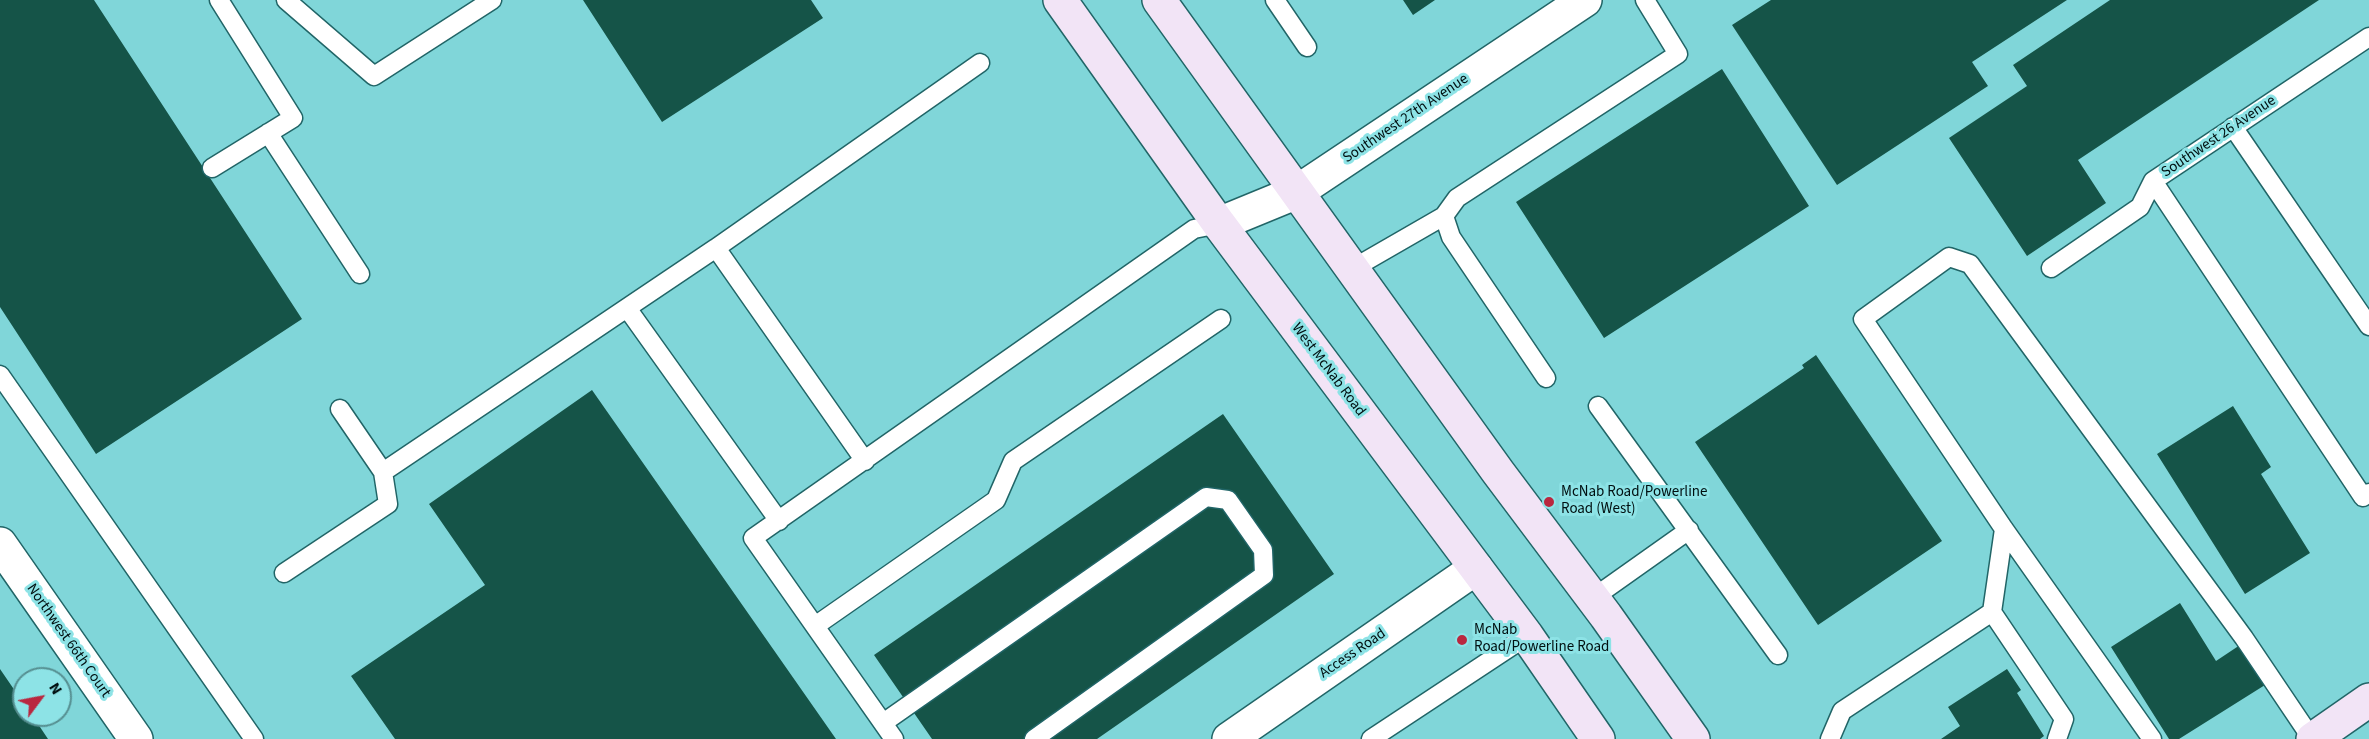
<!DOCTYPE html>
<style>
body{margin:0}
#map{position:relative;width:2369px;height:739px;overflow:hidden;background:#80d6d9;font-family:"Source Sans 3",sans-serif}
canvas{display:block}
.north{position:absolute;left:12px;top:667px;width:60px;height:60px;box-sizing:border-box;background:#8de3e6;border:2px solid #558e90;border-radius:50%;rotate:58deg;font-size:16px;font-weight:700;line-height:24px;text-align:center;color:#000f10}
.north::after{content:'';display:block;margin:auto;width:21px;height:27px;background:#b9273f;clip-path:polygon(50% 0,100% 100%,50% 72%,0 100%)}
</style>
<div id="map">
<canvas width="2369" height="739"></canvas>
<div class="north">N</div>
</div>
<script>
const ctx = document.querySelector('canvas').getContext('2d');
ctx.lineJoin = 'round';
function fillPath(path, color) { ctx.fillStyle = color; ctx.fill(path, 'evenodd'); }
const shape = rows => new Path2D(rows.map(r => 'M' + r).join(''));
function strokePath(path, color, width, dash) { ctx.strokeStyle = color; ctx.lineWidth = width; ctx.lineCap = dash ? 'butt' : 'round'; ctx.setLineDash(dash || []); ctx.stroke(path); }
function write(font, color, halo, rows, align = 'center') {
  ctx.font = font + ' "Source Sans 3",sans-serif'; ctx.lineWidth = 6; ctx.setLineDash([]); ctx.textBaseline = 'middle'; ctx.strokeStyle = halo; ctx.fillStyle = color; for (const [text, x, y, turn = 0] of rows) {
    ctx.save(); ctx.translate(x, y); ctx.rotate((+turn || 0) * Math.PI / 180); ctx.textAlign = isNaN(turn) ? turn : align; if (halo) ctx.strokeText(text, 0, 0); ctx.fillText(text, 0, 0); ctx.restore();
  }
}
fillPath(shape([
 [0,0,94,0,302,319,96,454,0,307],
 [583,0,811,0,823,18,662,122],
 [1403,0,1435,0,1413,15],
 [1771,0,2067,0,1972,62,1988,86,1837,185,1732,25],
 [2110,0,2319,0,2078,160,2106,203,2027,256,1949,138,2027,86,2013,65],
 [1722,69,1809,206,1604,338,1516,202],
 [1816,355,1942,541,1818,625,1695,442,1804,368,1802,365],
 [592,390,836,739,395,739,351,676,485,585,429,504],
 [2233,406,2271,467,2261,474,2310,553,2245,594,2157,454],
 [1223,414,1334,574,1097,739,932,739,874,655],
 [2180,603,2216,661,2240,645,2265,685,2179,739,2169,739,2111,647],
 [0,669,24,704,24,715,32,715,48,739,0,739],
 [2007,669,2021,690,2017,693,2044,736,2040,739,1941,739,1960,726,1948,707]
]), '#155448');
const lane = shape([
 [286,0,374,76,492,0],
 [1275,0,1307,47],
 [2233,127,2369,326],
 [268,133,360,274],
 [212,168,293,118,219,0],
 [2153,181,2363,497,2369,493],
 [1444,216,1451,237,1546,378],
 [716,248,980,63],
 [2051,268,2140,207,2153,181,2369,37],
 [1352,269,1444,216,1457,198,1678,54,1645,0],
 [627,308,779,521],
 [0,375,254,739],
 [1598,406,1778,655],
 [340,409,383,472],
 [2004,529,1992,612,2064,719,2057,739],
 [284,573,388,504,383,472,716,248,865,461],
 [1593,598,1689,530],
 [815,626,996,500,1013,461,1221,319],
 [883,723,1206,497,1228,500,1263,550,1264,575,1034,739],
 [894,739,753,538,1194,229,1219,224],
 [1371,739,1527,636],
 [1830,739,1842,711,1992,612],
 [2152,739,2004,529,1863,319,1949,257,1970,264,2244,638,2312,739]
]);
const street = shape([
 [1219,224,1297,192,1585,0],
 [0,544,136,739],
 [1229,739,1476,568]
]);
const secondary = shape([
 [1060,0,1219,224,1527,636,1598,739],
 [1159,0,1498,472,1606,616,1693,739],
 [2313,739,2369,700]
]);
strokePath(lane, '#216567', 21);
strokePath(street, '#216567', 36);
strokePath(secondary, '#216567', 36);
strokePath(lane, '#fff', 18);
strokePath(street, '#fff', 33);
strokePath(secondary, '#f2e4f6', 33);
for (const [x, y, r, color] of [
 [1549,502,6,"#b9273f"],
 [1462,640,6,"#b9273f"]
]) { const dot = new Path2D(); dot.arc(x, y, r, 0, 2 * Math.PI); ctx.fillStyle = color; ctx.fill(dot); strokePath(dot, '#8de3e6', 2); }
write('15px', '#000f10', '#8de3e6', [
 ["Southwest 27th Avenue",1406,119,-34],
 ["Southwest 26 Avenue",2219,137,-34],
 ["West McNab Road",1328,370,53],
 ["Northwest 66th Court",68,641,55],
 ["Access Road",1353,654,-34]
]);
write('15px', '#000f10', '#8de3e6', [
 ["McNab Road/Powerline",1561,493],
 ["Road (West)",1561,510],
 ["McNab",1474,631],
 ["Road/Powerline Road",1474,648]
], 'left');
</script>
